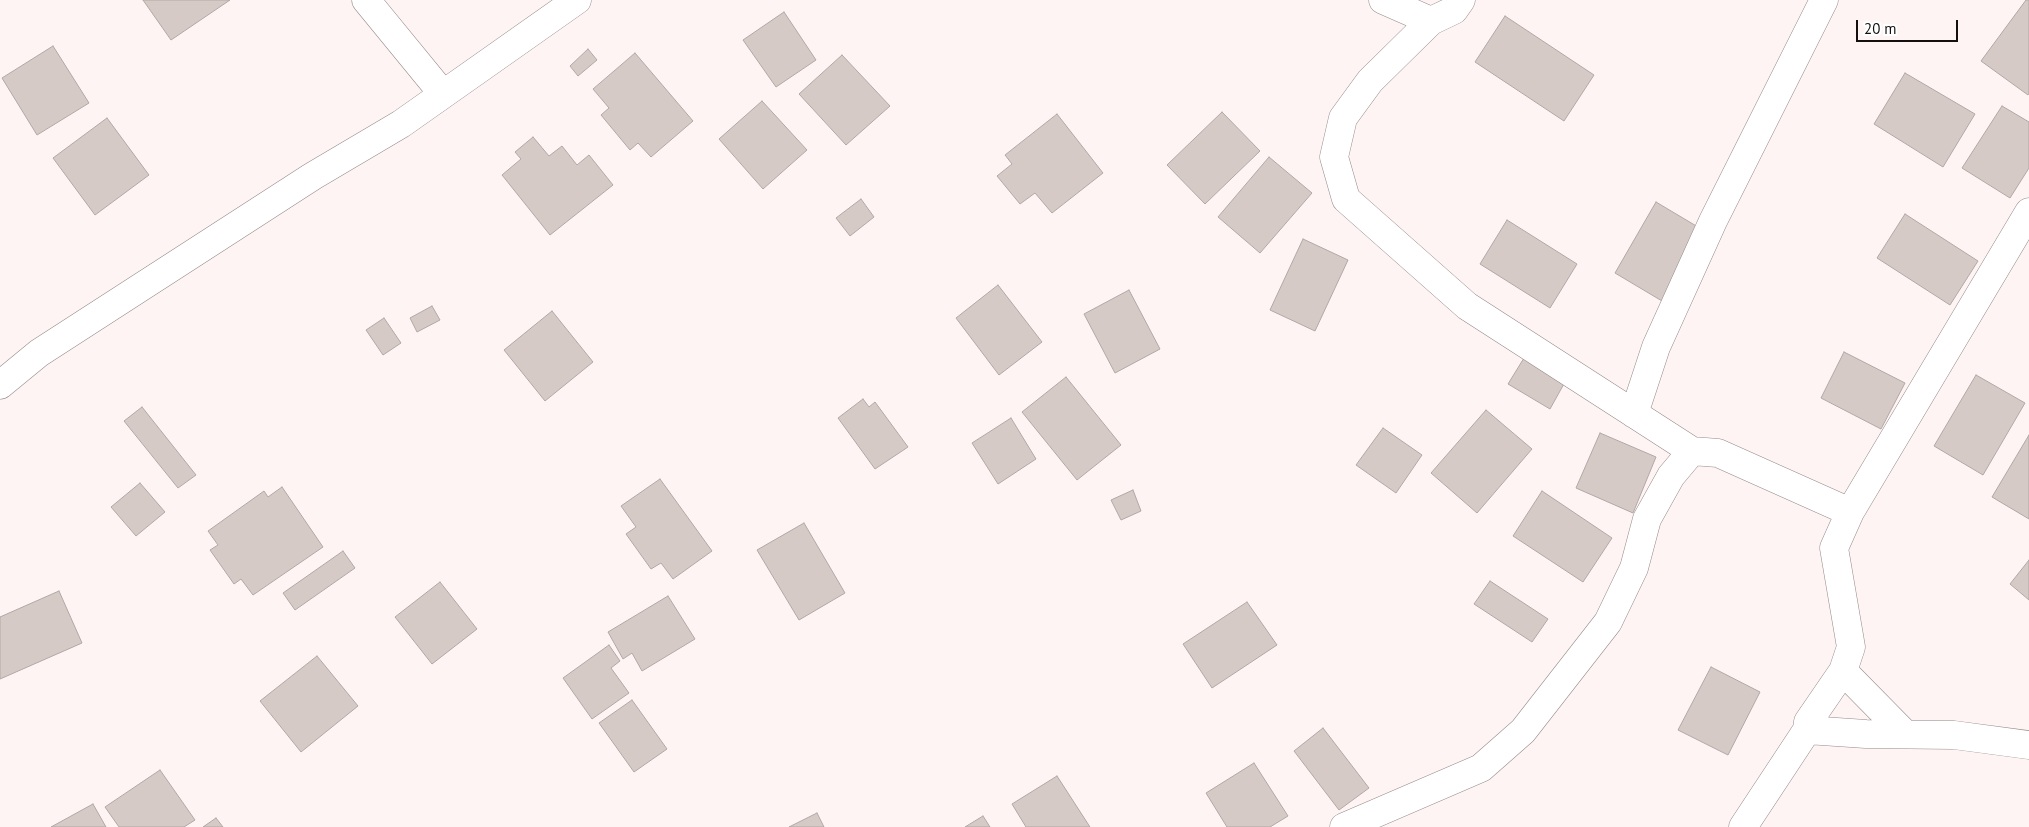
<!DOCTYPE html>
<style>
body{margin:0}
#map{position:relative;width:2029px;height:827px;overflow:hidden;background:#fef4f4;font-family:"PT Sans",sans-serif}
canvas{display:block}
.scale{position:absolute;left:1856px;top:20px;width:102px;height:22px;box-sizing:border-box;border:2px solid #141010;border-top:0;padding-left:6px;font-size:15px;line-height:18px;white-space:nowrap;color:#141010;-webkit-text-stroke:4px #fff;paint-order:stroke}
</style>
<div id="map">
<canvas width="2029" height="827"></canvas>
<div class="scale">20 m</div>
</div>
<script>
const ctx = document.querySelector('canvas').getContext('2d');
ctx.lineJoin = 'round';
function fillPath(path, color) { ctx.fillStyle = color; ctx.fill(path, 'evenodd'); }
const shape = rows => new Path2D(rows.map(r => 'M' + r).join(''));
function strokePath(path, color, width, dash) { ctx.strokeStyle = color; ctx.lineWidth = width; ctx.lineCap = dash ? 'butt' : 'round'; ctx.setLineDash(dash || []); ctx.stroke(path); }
const building = shape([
 [143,0,230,0,171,40,143,0],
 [2026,0,2029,0,2029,93,2028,95,1981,61,2026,0],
 [784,12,816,60,776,87,743,40,784,12],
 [1505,16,1594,75,1564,121,1475,62,1505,16],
 [53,46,89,103,37,135,2,78,53,46],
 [588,49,597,60,578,76,570,66,588,49],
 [635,53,693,121,651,157,638,143,630,150,601,115,609,108,593,89,635,53],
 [842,55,890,106,846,145,799,94,842,55],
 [1905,73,1975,114,1943,167,1874,124,1905,73],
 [762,101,807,150,763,189,719,139,762,101],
 [2002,106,2029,122,2029,168,2010,198,1962,168,2002,106],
 [1222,112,1260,151,1205,204,1167,165,1222,112],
 [1057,114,1103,173,1052,213,1035,193,1020,204,997,176,1012,164,1005,155,1057,114],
 [107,118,149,175,95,215,53,158,107,118],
 [533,137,549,156,562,146,577,165,589,155,613,185,550,235,502,175,521,159,515,152,533,137],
 [1269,157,1312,193,1260,253,1218,217,1269,157],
 [861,199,874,217,850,236,836,218,861,199],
 [1656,202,1703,230,1662,301,1615,273,1656,202],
 [1905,214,1978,261,1950,305,1877,258,1905,214],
 [1507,220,1577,264,1550,308,1480,264,1507,220],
 [1303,239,1348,260,1315,331,1270,310,1303,239],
 [998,285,1042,342,999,375,956,318,998,285],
 [1129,290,1160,349,1115,373,1084,314,1129,290],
 [432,306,440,320,417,332,410,318,432,306],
 [552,311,593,362,545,401,504,350,552,311],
 [384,318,401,343,383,355,366,330,384,318],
 [1844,352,1905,383,1881,429,1821,398,1844,352],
 [1524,358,1565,382,1550,409,1508,384,1524,358],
 [1976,375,2025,403,1983,475,1934,446,1976,375],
 [1066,377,1121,445,1077,480,1022,412,1066,377],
 [863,399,869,407,875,402,908,447,875,469,838,418,863,399],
 [142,407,196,475,178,488,124,421,142,407],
 [1486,410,1532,449,1477,513,1431,473,1486,410],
 [1011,418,1036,459,998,484,972,443,1011,418],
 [1383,428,1422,455,1396,493,1356,465,1383,428],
 [1600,433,1656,457,1633,513,1576,488,1600,433],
 [2029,435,2029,519,1992,497,2029,435],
 [660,479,712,551,673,579,661,563,651,569,626,534,636,527,621,506,660,479],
 [140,483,165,512,136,536,111,507,140,483],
 [282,487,323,547,253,595,241,579,234,584,210,550,218,545,208,531,264,491,268,497,282,487],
 [1133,490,1141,511,1121,520,1111,500,1133,490],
 [1542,491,1612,538,1583,582,1513,536,1542,491],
 [804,523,845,593,799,620,757,550,804,523],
 [343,551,355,568,295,610,283,593,343,551],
 [2029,560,2029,600,2010,584,2029,560],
 [1490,581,1548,619,1532,642,1474,604,1490,581],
 [440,582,477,629,432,664,395,617,440,582],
 [59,591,82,643,0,679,0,617,59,591],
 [668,596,695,639,642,671,632,653,623,659,608,632,668,596],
 [1247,602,1277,645,1212,688,1183,644,1247,602],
 [609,645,620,661,611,668,629,693,592,719,563,678,609,645],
 [317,656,358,706,301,752,260,701,317,656],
 [1711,667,1760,692,1728,755,1678,730,1711,667],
 [632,700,667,749,634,772,599,723,632,700],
 [1323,728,1369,788,1339,810,1294,751,1323,728],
 [1254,763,1288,816,1270,827,1227,827,1206,793,1254,763],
 [160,770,195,820,184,827,119,827,105,807,160,770],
 [1057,776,1090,827,1026,827,1012,804,1057,776],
 [93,804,106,827,51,827,93,804],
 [817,813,824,827,789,827,817,813],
 [983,816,990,827,965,827,983,816],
 [216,818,223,827,203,827,216,818]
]);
fillPath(building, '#d5cac6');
strokePath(building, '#b2a7a4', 1);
const street = shape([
 [366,0,443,94],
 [1383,0,1431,21],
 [1461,0,1454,10,1431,21,1370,81,1343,118,1334,157,1346,199,1467,306,1692,451],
 [0,385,39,353,313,176,401,124,577,0],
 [1634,414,1656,347,1713,221,1824,0],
 [1843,671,1905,734],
 [1807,730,1866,734,1954,735,2029,745],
 [1344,827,1481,768,1523,731,1608,622,1634,568,1647,519,1671,476,1692,451,1718,453,1850,512],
 [1743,827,1807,730,1808,722,1843,671,1851,647,1834,548,1850,512,2029,212]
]);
strokePath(street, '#968b8b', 29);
strokePath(street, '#fff', 28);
</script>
